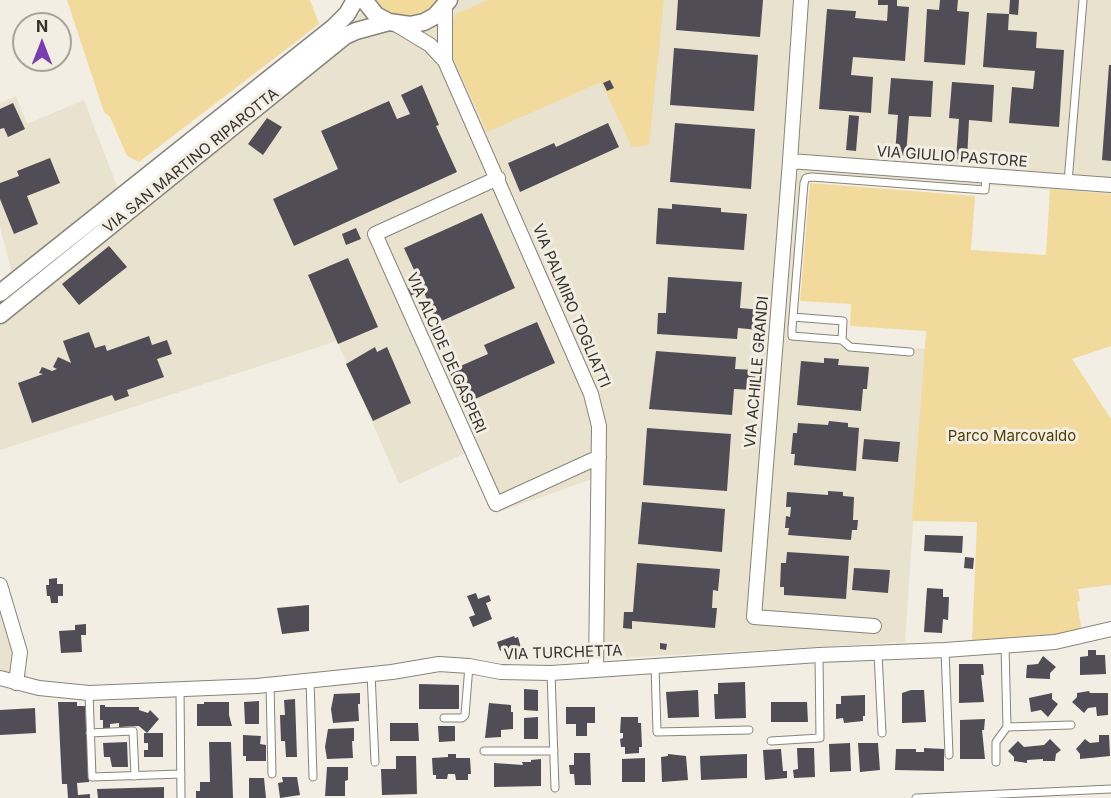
<!DOCTYPE html>
<style>
body{margin:0}
#map{position:relative;width:1111px;height:798px;overflow:hidden;background:#f3eee3;font-family:Inter,sans-serif}
canvas{display:block}
.north{position:absolute;left:12px;top:12px;width:60px;height:60px;box-sizing:border-box;background:#f3eee3;border:2px solid #a7a39b;border-radius:50%;rotate:0deg;font-size:16px;font-weight:700;line-height:24px;text-align:center;color:#34322e}
.north::after{content:'';display:block;margin:auto;width:21px;height:27px;background:#7a3cb1;clip-path:polygon(50% 0,100% 100%,50% 72%,0 100%)}
</style>
<div id="map">
<canvas width="1111" height="798"></canvas>
<div class="north">N</div>
</div>
<script>
const ctx = document.querySelector('canvas').getContext('2d');
ctx.lineJoin = 'round';
function fillPath(path, color) { ctx.fillStyle = color; ctx.fill(path, 'evenodd'); }
const shape = rows => new Path2D(rows.map(r => 'M' + r).join(''));
function strokePath(path, color, width, dash) { ctx.strokeStyle = color; ctx.lineWidth = width; ctx.lineCap = dash ? 'butt' : 'round'; ctx.setLineDash(dash || []); ctx.stroke(path); }
function write(font, color, halo, rows, align = 'center') {
  ctx.font = font + ' Inter,sans-serif'; ctx.lineWidth = 6; ctx.setLineDash([]); ctx.textBaseline = 'middle'; ctx.strokeStyle = halo; ctx.fillStyle = color; for (const [text, x, y, turn = 0] of rows) {
    ctx.save(); ctx.translate(x, y); ctx.rotate((+turn || 0) * Math.PI / 180); ctx.textAlign = isNaN(turn) ? turn : align; if (halo) ctx.strokeText(text, 0, 0); ctx.fillText(text, 0, 0); ctx.restore();
  }
}
fillPath(shape([
 [378,0,1111,0,1111,194,802,173,788,337,925,349,905,642,599,659,601,476,496,513,472,450,399,484,337,341,0,450,0,301,16,288,0,227,0,103,16,96,27,124,84,100,123,202],
 [0,582,30,685,0,672]
]), '#e9e2cf');
fillPath(shape([
 [67,0,310,0,319,24,139,162,127,156,110,117,104,112],
 [375,0,438,0,428,10,417,15,404,16,391,14,380,7],
 [488,0,664,0,649,145,632,147,601,82,487,132,450,51,449,29,456,14],
 [810,183,975,196,971,250,1046,255,1050,189,1111,194,1111,346,1072,359,1111,419,1111,585,1078,589,1080,601,1077,602,1082,632,972,641,977,522,912,521,926,331,850,326,851,304,800,301]
]), '#f1da9c');
fillPath(shape([
 [678,0,763,0,760,37,676,30],
 [878,0,897,0,897,6,909,7,905,61,853,57,851,75,873,77,871,113,819,109,827,9,854,11,856,11,855,18,887,21,888,5,878,5],
 [940,0,958,0,957,11,969,12,965,65,924,62,927,9,939,10],
 [1010,0,1019,0,1018,15,1009,14],
 [987,13,1009,14,1008,30,1037,32,1036,48,1064,50,1059,127,1009,123,1012,87,1033,89,1035,71,983,67],
 [674,48,758,55,754,111,670,105],
 [1109,65,1111,65,1111,161,1102,160],
 [891,78,933,81,931,117,909,116,906,156,895,154,898,115,888,114],
 [610,80,614,88,607,91,603,83],
 [952,82,994,85,992,122,969,120,967,160,956,159,959,119,949,118],
 [422,85,439,125,436,126,457,172,294,246,273,199,338,169,321,131,389,101,397,119,410,114,401,95],
 [13,103,25,129,8,137,4,128,0,129,0,109],
 [849,115,859,116,856,151,846,150],
 [267,118,282,127,263,155,248,144],
 [608,123,619,147,520,192,508,163,554,143,556,147],
 [675,123,755,129,751,189,670,182],
 [50,158,60,183,27,196,38,224,14,234,0,199,0,183,19,176,17,171],
 [672,204,721,208,721,212,747,214,744,250,656,244,658,208,672,209],
 [482,213,515,288,437,323,423,290,410,296,407,289,420,283,404,248],
 [356,228,361,239,346,245,342,234],
 [109,246,127,267,79,305,62,284],
 [348,258,378,327,338,344,308,275],
 [668,277,742,282,740,308,761,310,759,330,738,328,737,339,657,334,658,313,666,313],
 [537,322,555,363,464,404,449,371,488,354,484,345],
 [89,332,95,348,105,345,107,351,149,336,152,345,167,340,172,354,157,359,164,377,127,390,129,396,115,401,112,395,32,423,18,383,43,374,39,373,42,367,52,371,57,369,53,367,58,357,71,363,63,341],
 [375,347,377,352,387,347,411,403,373,421,346,364],
 [656,351,736,357,735,369,756,370,754,390,734,389,732,415,649,409],
 [824,358,839,359,838,365,869,367,867,389,863,389,861,411,797,405,801,361,824,363],
 [829,421,848,423,848,427,859,428,856,471,794,465,795,454,791,454,793,433,797,433,798,423,828,425],
 [647,428,731,434,727,491,643,485],
 [864,439,900,442,898,462,862,459],
 [828,491,843,492,843,496,854,497,853,520,858,520,857,530,852,530,851,540,788,535,789,528,785,528,786,516,790,517,791,507,786,507,787,492,828,495],
 [642,502,725,509,722,552,638,544],
 [925,535,963,536,962,553,924,551],
 [787,552,849,556,846,599,784,595,784,587,780,587,781,563,786,563],
 [965,557,974,558,973,569,964,568],
 [637,563,720,569,718,591,713,590,712,608,717,608,715,628,632,621,632,629,623,628,624,612,633,612],
 [854,568,890,570,888,593,852,590],
 [57,578,57,584,63,584,63,596,58,596,58,603,51,603,50,596,47,596,46,585,49,585,49,579],
 [927,588,943,589,943,597,949,597,948,620,943,619,942,633,924,632],
 [476,593,478,599,489,595,491,601,486,603,492,619,473,627,469,617,475,615,467,596],
 [309,605,309,631,282,634,277,608],
 [86,624,86,635,81,635,82,652,61,653,59,631,75,630,75,625],
 [514,636,515,638,518,637,523,655,507,659,503,649,500,651,497,642],
 [660,643,667,644,666,650,660,649],
 [1088,650,1096,650,1096,655,1105,655,1106,674,1080,675,1080,657,1088,656],
 [1043,656,1056,667,1050,673,1050,679,1026,678,1027,665,1038,664],
 [959,664,983,664,984,675,981,675,984,702,959,703],
 [745,682,746,718,715,719,714,694,718,694,718,683],
 [419,684,459,685,459,709,419,709],
 [524,689,538,690,538,711,524,710],
 [698,690,699,717,668,718,666,692],
 [911,690,924,690,926,722,902,723,902,693],
 [1089,691,1090,693,1108,693,1108,715,1097,716,1096,707,1088,708,1084,713,1072,702,1077,697,1077,693],
 [360,693,360,704,358,704,359,721,333,723,331,709,334,694],
 [1052,693,1052,699,1058,704,1048,717,1041,710,1031,712,1029,698],
 [865,695,865,716,863,716,863,721,844,723,843,718,836,719,836,704,841,704,841,696],
 [295,699,297,757,286,757,285,741,281,741,280,715,285,715,284,700],
 [259,701,259,724,245,724,244,702],
 [58,702,77,702,77,706,85,706,89,782,77,783,78,795,90,794,90,798,68,798,67,784,62,784],
 [204,702,229,702,229,715,232,726,197,726,197,704,204,704],
 [771,702,807,702,808,722,771,722],
 [489,703,511,705,511,712,513,712,513,729,501,730,501,737,485,738],
 [100,705,105,705,105,707,139,707,139,710,148,713,150,710,159,719,147,733,139,726,119,727,119,723,110,724,110,728,103,728,103,720,100,720],
 [566,707,595,707,595,723,587,723,587,736,576,736,576,724,566,724],
 [35,708,36,733,0,735,0,710],
 [538,717,538,739,524,739,524,718],
 [621,717,638,717,638,723,641,723,642,747,639,747,639,753,625,754,625,747,621,747,620,739,623,738,623,733,620,733],
 [985,719,984,730,982,730,985,759,960,759,960,720],
 [390,723,418,723,419,741,390,741],
 [438,726,455,726,455,741,439,742],
 [354,728,354,741,352,741,353,758,327,759,325,747,328,729],
 [144,733,163,733,163,757,144,757,144,750,148,750,148,743,144,743],
 [243,735,261,736,260,744,266,745,266,761,246,761,246,756,243,756],
 [1099,735,1109,735,1110,756,1080,759,1080,754,1076,749,1085,739,1090,743,1099,742],
 [1050,739,1061,750,1056,754,1055,761,1043,761,1043,759,1027,760,1027,763,1014,761,1014,757,1008,751,1018,741,1024,747,1044,745],
 [127,742,128,767,112,767,110,757,104,757,103,743],
 [209,742,231,742,233,798,196,798,196,791,200,791,200,782,210,782],
 [850,743,851,771,830,772,829,744],
 [858,743,878,743,880,770,860,772],
 [797,748,814,748,815,777,794,778,793,770,798,769],
 [924,748,944,749,944,771,895,770,896,749,916,749,916,752,924,752],
 [781,749,783,771,787,771,787,778,765,780,763,750],
 [574,753,590,753,591,785,575,785,574,774,570,774,569,765,574,765],
 [448,754,456,754,456,758,470,758,471,774,468,774,468,780,456,780,455,774,448,774,447,779,436,779,436,775,433,775,432,758,448,757],
 [668,754,686,756,688,780,662,782,661,757,668,756],
 [747,754,747,778,701,780,700,756],
 [396,756,416,756,417,794,382,795,381,769,396,769],
 [645,758,645,782,622,782,622,759],
 [541,759,541,786,494,787,494,763,523,765,522,762,531,762,531,760],
 [327,767,348,767,348,780,345,781,345,796,325,796],
 [282,777,297,777,300,795,280,798,278,783,283,782],
 [249,778,264,778,266,798,249,798],
 [164,787,164,798,98,798,97,789]
]), '#514d56');
const service = shape([
 [1068,182,1083,0],
 [793,317,843,321,842,340,792,336,792,328,793,317,804,183,806,178,812,177,985,190,986,176],
 [842,340,850,347,910,352],
 [945,650,949,755],
 [878,653,882,733],
 [655,666,657,732,749,730],
 [371,673,375,762],
 [551,673,555,788],
 [310,680,313,777],
 [270,684,272,774],
 [180,689,181,798],
 [89,693,92,777,181,774],
 [444,718,462,718,465,715,469,666],
 [1007,727,1071,725],
 [90,733,133,731,135,776],
 [771,741,820,738,819,655],
 [484,751,554,751],
 [996,762,996,742,1007,727,1005,646],
 [916,798,1111,789]
]);
const minor = shape([
 [801,0,790,161,754,617,874,626],
 [445,6,445,61,591,394,599,426,596,670],
 [397,25,430,45,445,61],
 [790,161,1111,185],
 [498,178,375,234,496,504,599,457],
 [0,585,20,652,16,683],
 [0,678,39,688,89,693,257,686,392,672,439,664,469,666,501,672,551,673,819,655,945,650,1055,642,1111,629]
]);
const tertiary = shape([
 [364,0,376,15,389,22,410,25,424,22,435,16,449,0],
 [0,293,334,27,347,14,355,0],
 [0,315,345,36,356,31,389,22]
]);
strokePath(service, '#87847a', 9);
strokePath(minor, '#87847a', 16);
strokePath(tertiary, '#87847a', 19);
strokePath(service, '#fff', 7);
strokePath(minor, '#fff', 14);
strokePath(tertiary, '#fff', 16);
write('15px', '#34322e', '#f3eee3', [
 ["VIA GIULIO PASTORE",952,157,4],
 ["VIA SAN MARTINO RIPAROTTA",191,161,-39],
 ["VIA PALMIRO TOGLIATTI",571,306,67],
 ["VIA ALCIDE DE GASPERI",446,353,66],
 ["VIA ACHILLE GRANDI",757,372,-85],
 ["VIA TURCHETTA",563,653,-2]
]);
write('15px', '#4f3d01', '#f3eee3', [
 ["Parco Marcovaldo",1012,436]
]);
</script>
